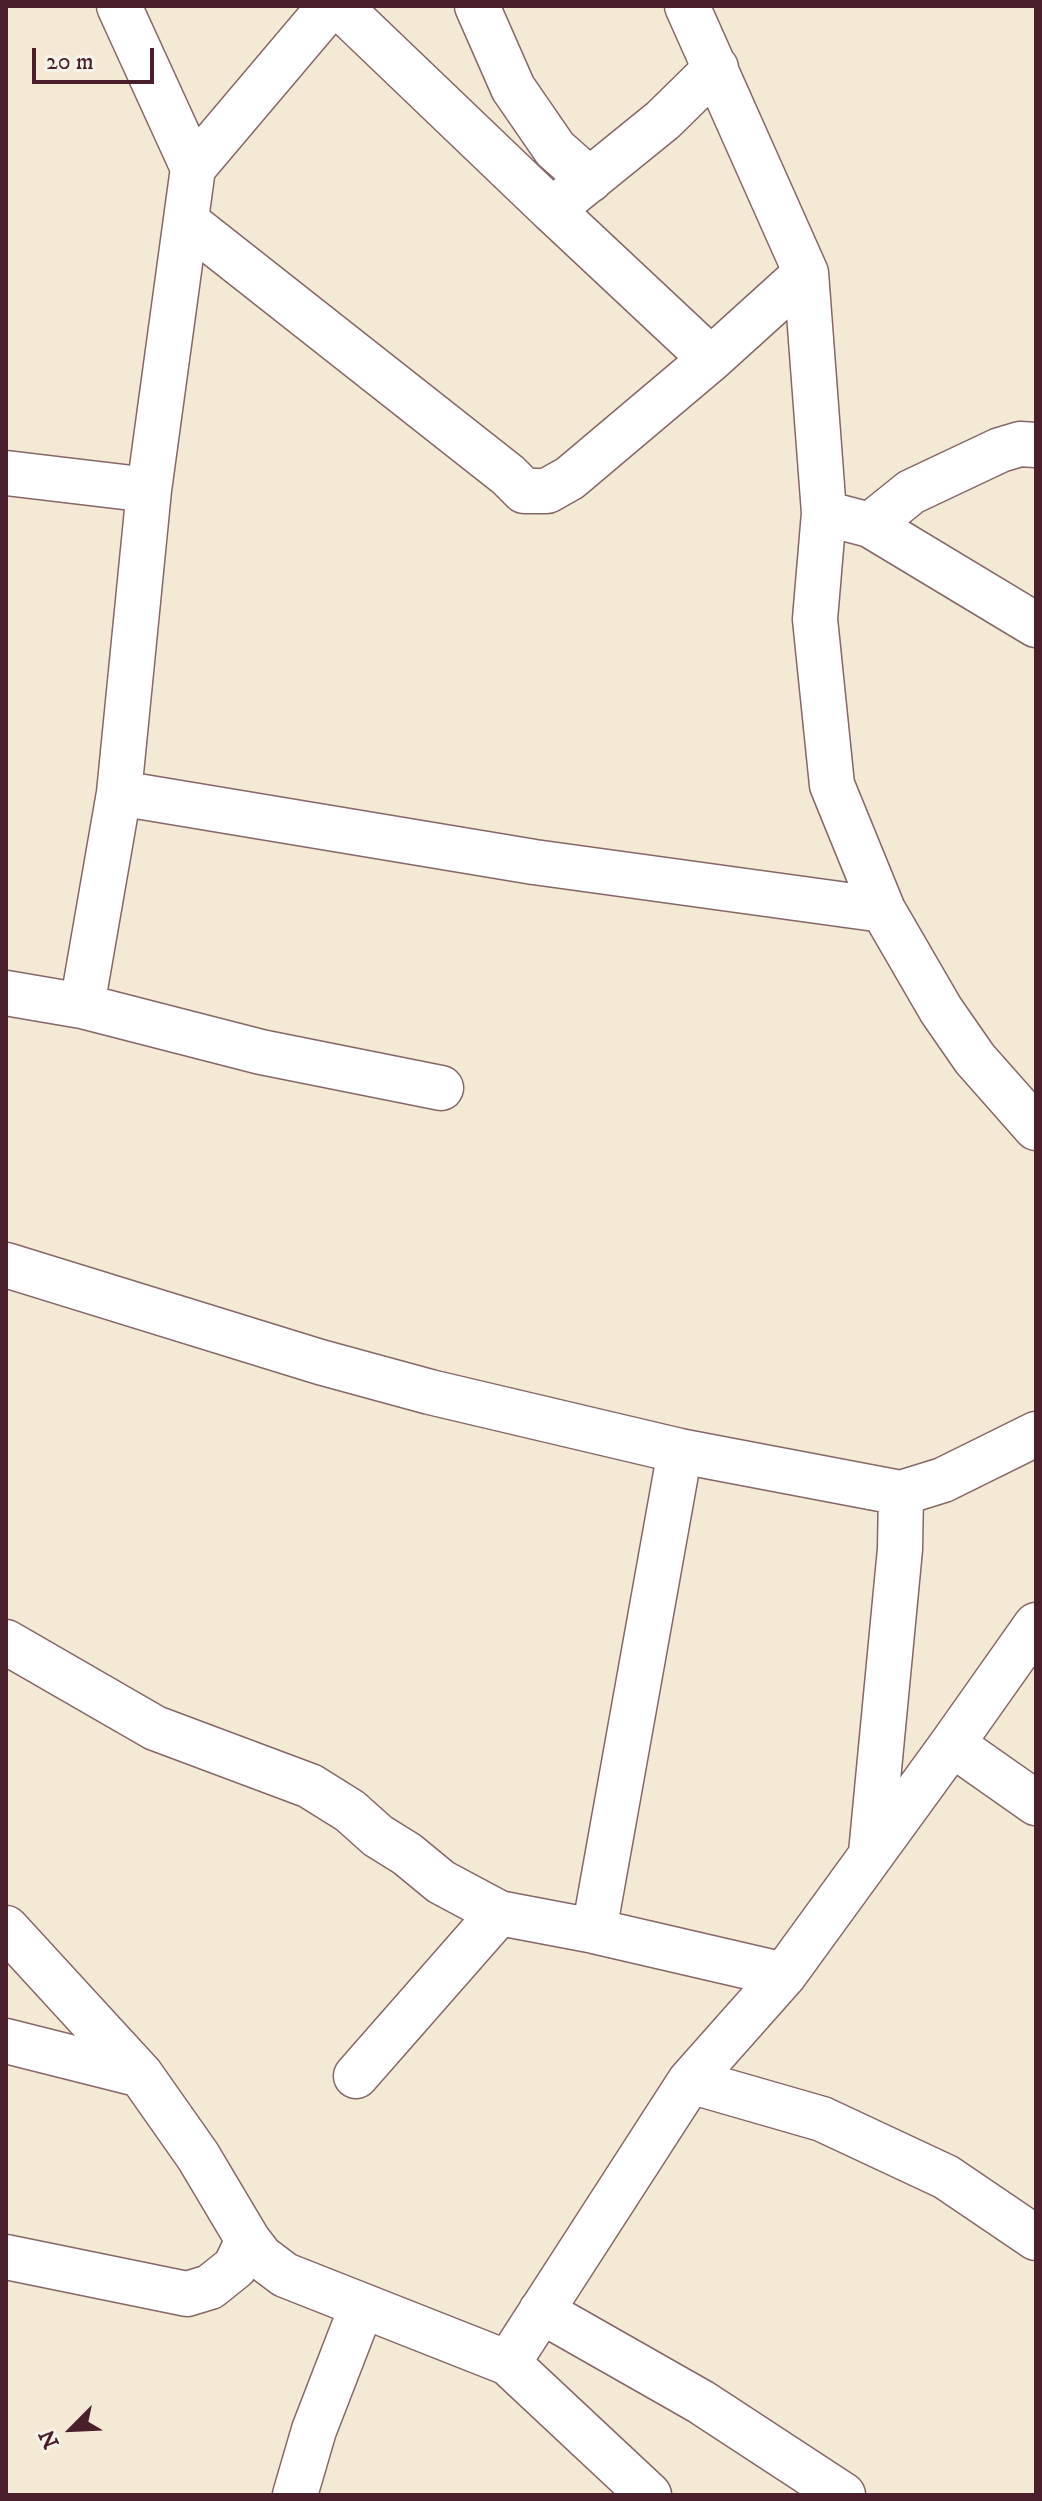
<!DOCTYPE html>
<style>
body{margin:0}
#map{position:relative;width:1042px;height:2501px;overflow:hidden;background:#f4e9d4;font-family:"IM FELL DW Pica",serif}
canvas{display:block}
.frame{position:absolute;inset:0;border:8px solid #4a1f2b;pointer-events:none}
.north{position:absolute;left:32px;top:2389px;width:80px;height:80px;-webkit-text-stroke:6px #f7f3e8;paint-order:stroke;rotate:246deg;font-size:22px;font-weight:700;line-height:32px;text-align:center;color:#4a1f2b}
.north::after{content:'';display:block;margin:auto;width:28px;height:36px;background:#4a1f2b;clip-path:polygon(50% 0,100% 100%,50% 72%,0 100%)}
.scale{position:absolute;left:32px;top:48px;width:122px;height:36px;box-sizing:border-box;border:4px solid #4a1f2b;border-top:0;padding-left:10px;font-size:24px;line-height:28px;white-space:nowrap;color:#4a1f2b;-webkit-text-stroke:6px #f7f3e8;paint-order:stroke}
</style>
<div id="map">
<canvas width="1042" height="2501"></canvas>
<div class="frame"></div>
<div class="north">N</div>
<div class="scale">20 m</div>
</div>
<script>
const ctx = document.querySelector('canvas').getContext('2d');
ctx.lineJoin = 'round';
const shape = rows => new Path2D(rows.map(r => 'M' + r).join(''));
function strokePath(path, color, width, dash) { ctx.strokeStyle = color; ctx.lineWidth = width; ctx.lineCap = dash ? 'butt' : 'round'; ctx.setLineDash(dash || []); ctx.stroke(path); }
const street = shape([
 [339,6,552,210],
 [477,6,513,88,555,149,590,180],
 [193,168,330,6],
 [187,222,508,475,524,491,547,491,570,478,711,359,806,273,687,6],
 [806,273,824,513,815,619,832,785,883,910,941,1010,975,1059,1036,1128],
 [711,359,552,210,663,120,716,68],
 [6,473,149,490],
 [824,513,870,525,911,492,1000,450,1020,444,1036,445],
 [870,525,1036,625],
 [119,793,534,862,883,910],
 [6,993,82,1006,261,1052,441,1088],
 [82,1006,119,793,149,490,193,168,119,6],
 [6,1265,320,1362,430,1392,680,1451,901,1493,900,1549,871,1853],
 [901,1493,943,1480,1036,1434],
 [6,1642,155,1728,310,1786,350,1811,378,1836,407,1854,441,1882,499,1913,594,1931,784,1975],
 [952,1744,1036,1803],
 [6,1928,141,2075,198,2156,248,2240,261,2257,285,2275,508,2363],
 [594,1931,680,1451],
 [6,2041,141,2075],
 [356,2076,499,1913],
 [690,2081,822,2119,946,2177,1036,2238],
 [6,2257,187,2294,210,2287,235,2267,248,2240],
 [541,2311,701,2402,843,2495],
 [295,2495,314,2430,362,2306],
 [649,2495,508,2363,690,2081,784,1975,952,1744,1036,1625]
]);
strokePath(street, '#866666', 47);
strokePath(street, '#fff', 44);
</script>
